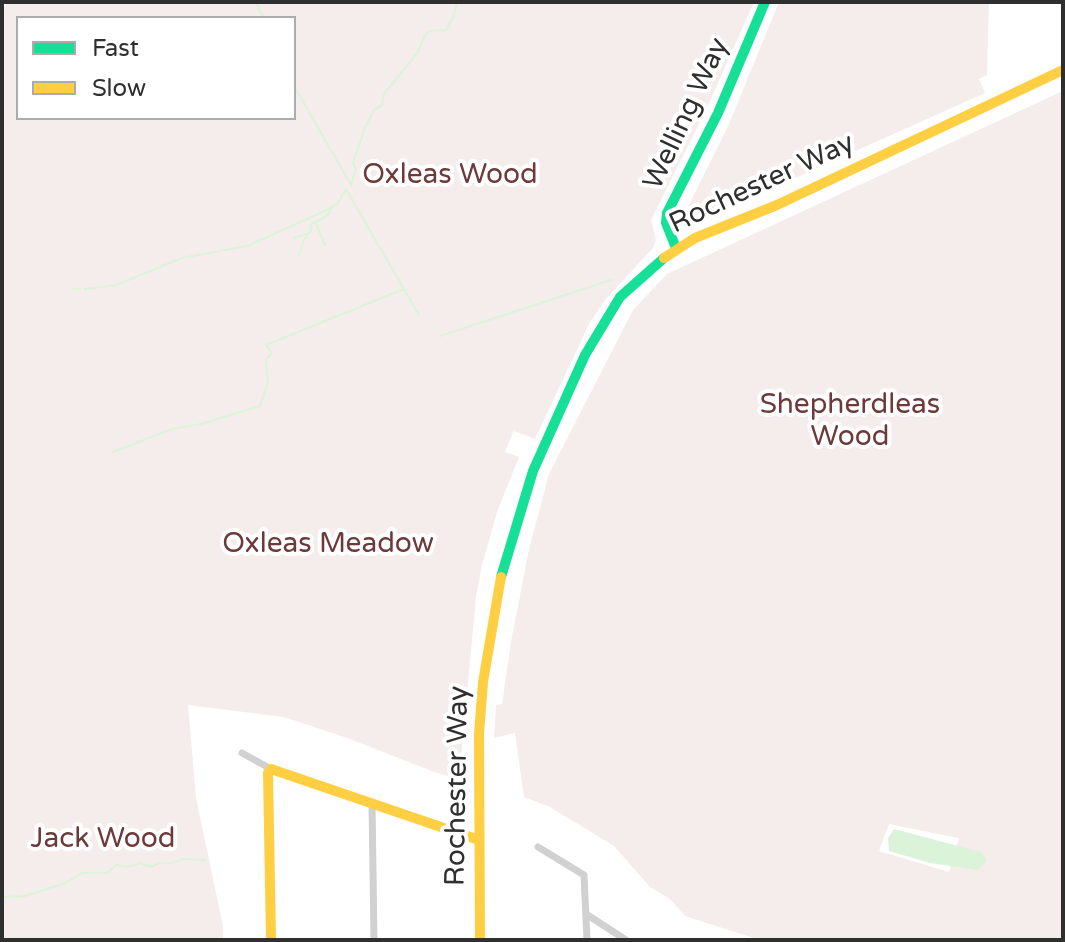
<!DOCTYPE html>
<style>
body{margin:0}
#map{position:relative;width:1065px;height:942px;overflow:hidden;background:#fff;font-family:"Varela Round",sans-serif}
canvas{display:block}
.frame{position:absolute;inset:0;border:4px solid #2f2f2f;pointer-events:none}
.legend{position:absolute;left:16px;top:16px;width:280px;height:104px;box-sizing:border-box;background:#fff;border:2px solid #acacac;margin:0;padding:10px 14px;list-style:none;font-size:24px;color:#2f2f2f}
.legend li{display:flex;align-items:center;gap:16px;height:40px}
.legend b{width:40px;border:2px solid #acacac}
</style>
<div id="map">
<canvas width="1065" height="942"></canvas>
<div class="frame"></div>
<ul class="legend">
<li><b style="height:10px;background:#16e098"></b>Fast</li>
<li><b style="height:10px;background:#ffcf43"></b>Slow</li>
</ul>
</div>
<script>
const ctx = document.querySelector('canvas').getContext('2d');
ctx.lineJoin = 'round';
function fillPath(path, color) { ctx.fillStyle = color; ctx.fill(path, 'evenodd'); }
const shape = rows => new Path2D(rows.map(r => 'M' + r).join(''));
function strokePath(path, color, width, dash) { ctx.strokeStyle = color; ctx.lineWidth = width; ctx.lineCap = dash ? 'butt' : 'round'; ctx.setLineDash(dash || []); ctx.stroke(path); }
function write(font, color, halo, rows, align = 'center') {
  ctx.font = font + ' "Varela Round",sans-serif'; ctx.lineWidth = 8; ctx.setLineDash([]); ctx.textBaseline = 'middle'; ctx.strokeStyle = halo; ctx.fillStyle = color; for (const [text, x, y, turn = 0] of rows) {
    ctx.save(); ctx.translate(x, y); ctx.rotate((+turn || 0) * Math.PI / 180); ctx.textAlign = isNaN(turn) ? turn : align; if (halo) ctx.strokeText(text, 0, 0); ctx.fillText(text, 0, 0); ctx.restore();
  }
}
fillPath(shape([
 [7,2,754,2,706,110,651,220,656,240,653,248,605,300,589,324,535,439,514,431,511,437,505,452,519,457,497,512,482,565,476,597,459,779,434,772,350,739,284,717,188,705,196,798,223,926,223,940,2,940,2,12],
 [18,18,294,18,294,118,18,118],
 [779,2,989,2,987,75,979,79,985,93,688,226,680,223,729,124],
 [1063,91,1063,940,760,940,685,916,670,899,650,887,614,846,550,807,524,797,515,733,494,738,496,705,502,704,511,642,529,549,549,474,633,310,667,274],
 [889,824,959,838,949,872,879,851]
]), '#f5ecec');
fillPath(shape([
 [894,829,981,852,987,861,978,870,930,863,889,851,888,838]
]), '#dbf3d8');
strokePath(shape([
 [256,2,263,18],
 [294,86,350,183],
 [351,185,356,169,353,163,365,128,374,110,382,105,384,94,418,52,425,35,430,31,446,30,454,16,457,2],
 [347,191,419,315],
 [316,224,325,245],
 [294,238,309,233],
 [299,255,304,240,312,229,310,225,327,216,332,208],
 [72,289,80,289],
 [85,289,116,285,182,258,247,246,327,210,338,203,346,189],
 [440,336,611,280],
 [113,452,172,429,201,424,260,406,268,382,266,359,272,353,266,345,404,289],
 [2,897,25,896,65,883,82,873,107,873,117,865,128,867,140,863,151,867,159,863,173,863,183,859,206,860]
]), '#dbf3d8', 2);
strokePath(shape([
 [242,753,271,769],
 [372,803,374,940],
 [538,847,584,875,587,940],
 [586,914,626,940]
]), '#d1d1d1', 7);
strokePath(shape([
 [676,248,666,223,667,213,718,113,765,2],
 [501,577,533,471,585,355,620,297,664,258]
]), '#16e098', 10);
strokePath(shape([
 [664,258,695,238,777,205,1063,70],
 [271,940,268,773,271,769,479,840],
 [480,940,479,734,483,682,501,577]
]), '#ffcf43', 10);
write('28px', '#2f2f2f', '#fff', [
 ["Welling Way",687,114,-65],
 ["Rochester Way",762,184,-25],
 ["Rochester Way",458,786,-89]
]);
write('28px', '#6d3939', '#fff', [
 ["Oxleas Wood",450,176],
 ["Shepherdleas",850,406],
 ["Wood",850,438],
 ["Oxleas Meadow",328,545],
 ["Jack Wood",103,840]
]);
</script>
